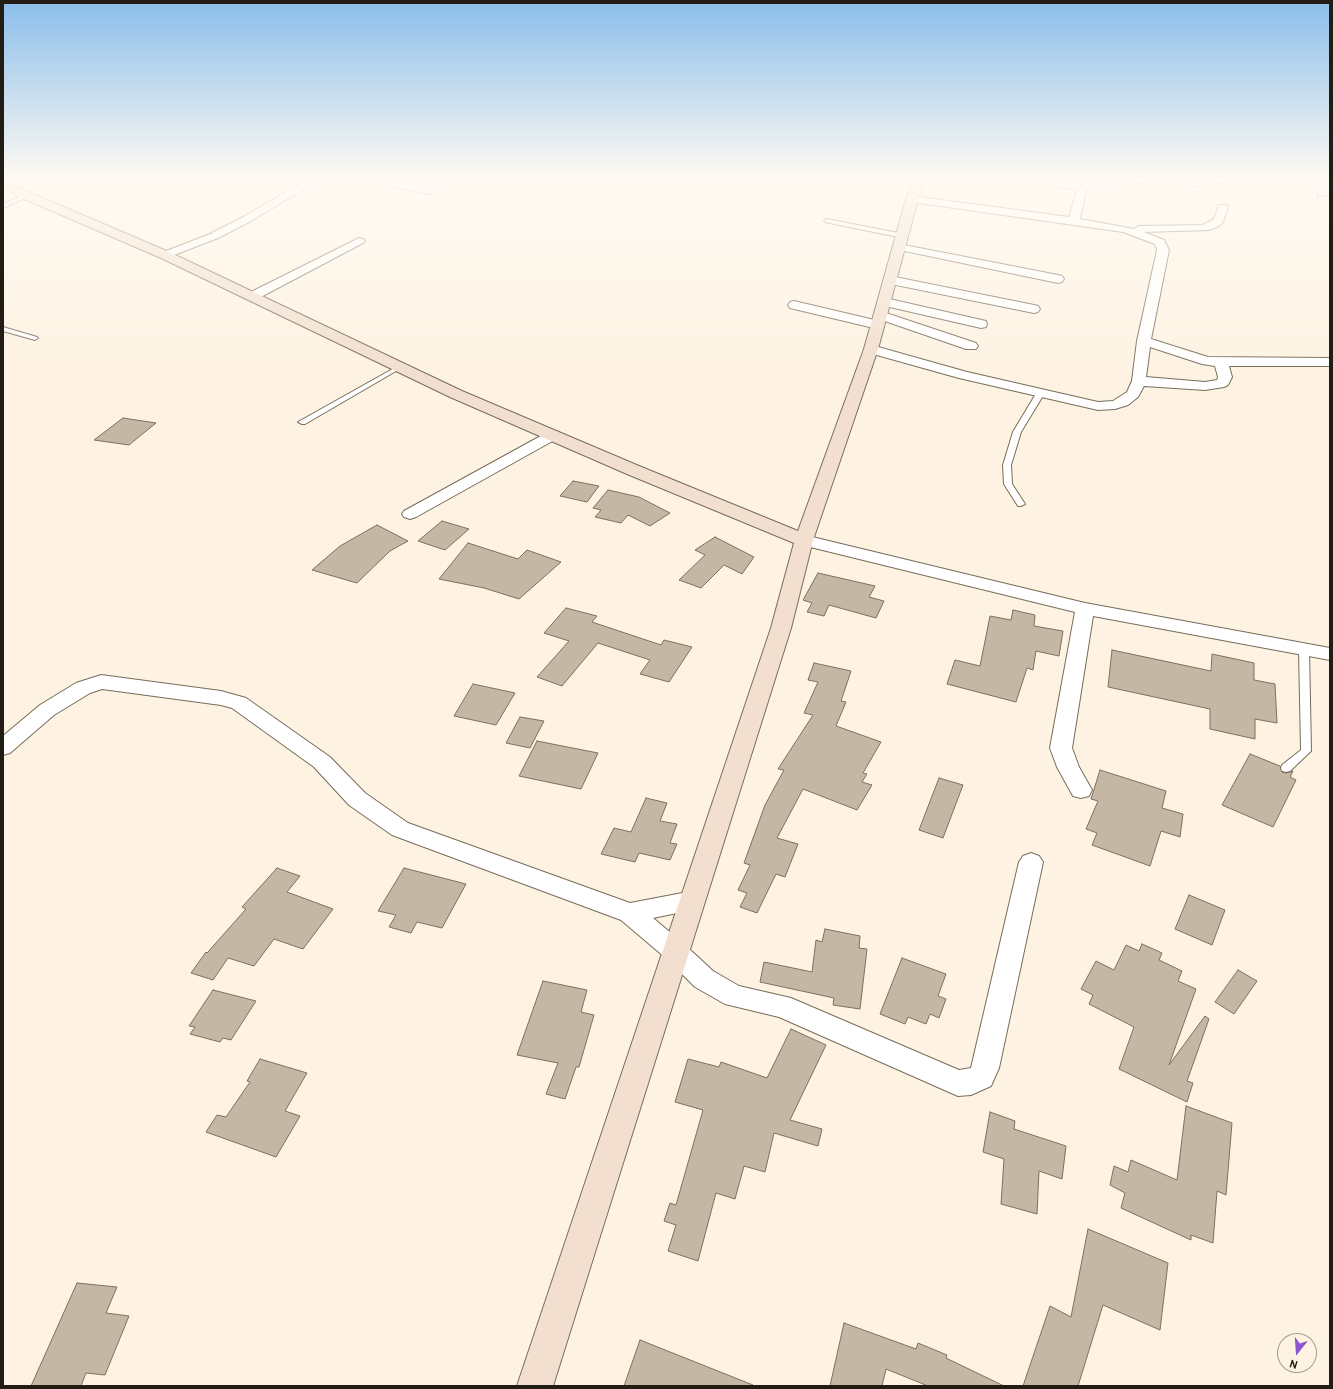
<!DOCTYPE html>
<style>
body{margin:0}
#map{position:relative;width:1333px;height:1389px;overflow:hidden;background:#fef3e3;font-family:Overpass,sans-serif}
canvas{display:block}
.frame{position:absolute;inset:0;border:4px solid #211d15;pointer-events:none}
.north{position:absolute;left:1277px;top:1333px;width:40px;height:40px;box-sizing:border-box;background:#fef3e3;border:1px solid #a69d91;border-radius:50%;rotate:197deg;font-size:11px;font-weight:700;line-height:16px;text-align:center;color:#211d15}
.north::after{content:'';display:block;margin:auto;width:14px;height:18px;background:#8e56ce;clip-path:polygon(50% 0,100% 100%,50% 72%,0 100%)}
</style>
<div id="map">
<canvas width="1333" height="1389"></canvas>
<div class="frame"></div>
<div class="north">N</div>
</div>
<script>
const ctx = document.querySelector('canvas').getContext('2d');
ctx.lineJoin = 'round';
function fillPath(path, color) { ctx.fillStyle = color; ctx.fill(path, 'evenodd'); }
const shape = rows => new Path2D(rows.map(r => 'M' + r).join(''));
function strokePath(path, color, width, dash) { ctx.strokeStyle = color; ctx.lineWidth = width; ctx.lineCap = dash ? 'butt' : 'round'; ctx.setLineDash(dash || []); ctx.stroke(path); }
const building = shape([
 [123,418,156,423,129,445,94,440,123,418],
 [573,481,599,486,587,502,560,496,573,481],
 [608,490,639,497,670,513,650,526,628,515,621,523,595,517,601,510,593,508,608,490],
 [442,521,469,529,445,550,418,541,442,521],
 [377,525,408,541,390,551,357,583,312,570,340,546,377,525],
 [715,537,754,557,742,574,724,565,701,588,679,580,705,555,695,550,715,537],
 [468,543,518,559,527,550,561,562,519,599,484,588,439,579,468,543],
 [818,573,875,586,869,597,884,601,876,618,829,605,824,616,807,612,812,603,803,600,818,573],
 [566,608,597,616,592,622,661,645,664,640,692,647,669,682,640,674,650,660,598,643,562,686,537,677,569,641,544,633,566,608],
 [1013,610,1035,615,1034,626,1063,631,1059,656,1036,651,1033,670,1027,668,1016,702,947,684,955,660,980,666,990,616,1011,620,1013,610],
 [1112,650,1211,671,1212,654,1254,663,1254,680,1275,684,1277,723,1255,719,1255,739,1210,729,1210,709,1108,687,1112,650],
 [814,663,851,671,841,701,846,702,836,726,881,742,863,773,867,774,862,782,872,785,857,810,803,789,777,838,798,844,785,877,776,874,757,913,740,907,747,893,738,890,750,865,744,863,765,805,784,770,778,769,813,715,804,713,818,682,808,680,814,663],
 [473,684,515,693,496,725,454,716,473,684],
 [520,717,544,721,530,748,506,743,520,717],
 [537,741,598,753,581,789,519,776,537,741],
 [1250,754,1280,766,1282,772,1286,773,1293,771,1290,777,1296,780,1273,827,1222,805,1250,754],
 [1100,770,1166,791,1162,808,1183,814,1180,837,1161,831,1150,866,1092,845,1097,833,1086,829,1098,801,1091,799,1100,770],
 [939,778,963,785,943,838,919,830,939,778],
 [646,798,667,803,660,821,677,824,670,843,677,844,670,860,639,853,635,862,601,854,614,828,631,832,646,798],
 [277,868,300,876,287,892,333,909,303,949,274,939,254,966,228,958,213,980,191,973,206,952,207,953,246,909,242,907,277,868],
 [404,868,466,884,442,928,417,922,411,933,389,927,396,915,378,911,404,868],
 [1189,895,1225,910,1212,945,1175,929,1189,895],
 [825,929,860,936,859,948,867,949,860,1009,833,1005,834,998,760,982,764,962,812,972,816,940,822,942,825,929],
 [1142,944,1162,953,1159,960,1182,971,1178,981,1196,989,1169,1065,1205,1016,1209,1019,1187,1081,1193,1083,1187,1102,1119,1069,1134,1027,1089,1004,1093,995,1081,989,1096,961,1114,970,1126,945,1139,951,1142,944],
 [902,958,946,974,938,996,946,999,939,1018,930,1014,926,1024,908,1017,905,1024,880,1014,902,958],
 [1238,970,1257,981,1234,1014,1215,1002,1238,970],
 [543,981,587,990,581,1012,594,1015,579,1067,576,1067,565,1099,546,1094,558,1063,517,1055,543,981],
 [213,990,256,1001,231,1040,223,1038,220,1042,190,1034,195,1027,189,1026,213,990],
 [791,1029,826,1045,790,1120,822,1129,818,1146,774,1133,765,1172,744,1166,735,1199,716,1193,698,1261,668,1251,676,1225,664,1221,670,1203,676,1205,703,1110,675,1102,688,1059,719,1067,721,1062,767,1078,791,1029],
 [260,1059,307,1073,285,1111,300,1116,276,1157,206,1132,217,1115,226,1117,250,1082,247,1081,260,1059],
 [1186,1106,1232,1123,1226,1195,1217,1191,1213,1243,1191,1235,1191,1240,1121,1208,1125,1193,1110,1185,1114,1166,1128,1172,1131,1160,1177,1180,1186,1106],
 [990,1112,1015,1121,1014,1129,1066,1146,1062,1179,1039,1171,1037,1214,1001,1204,1004,1159,983,1152,990,1112],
 [1088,1229,1168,1263,1160,1330,1103,1305,1078,1386,1023,1386,1050,1306,1071,1317,1088,1229],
 [77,1283,117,1287,106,1313,129,1316,105,1375,86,1373,81,1386,31,1386,77,1283],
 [844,1323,916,1349,918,1343,947,1355,946,1358,1004,1386,928,1386,886,1369,882,1386,830,1386,844,1323],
 [640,1340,753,1385,753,1386,624,1386,640,1340]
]);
fillPath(building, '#c4b7a4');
strokePath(building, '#7c705e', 1);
const lane = shape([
 [24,195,29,196,3,208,3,204,24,195],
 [827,219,903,234,906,236,903,238,825,222,824,221,827,219],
 [3,327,37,337,38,338,35,340,3,331,3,327],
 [398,366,403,367,305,424,302,424,298,422,398,366],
 [1037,392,1043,392,1044,394,1021,432,1011,465,1012,484,1025,504,1021,506,1018,506,1004,484,1003,465,1013,432,1037,392],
 [1304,646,1309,649,1311,751,1290,771,1286,772,1282,771,1281,768,1282,765,1301,750,1299,649,1304,646]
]);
const street = shape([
 [310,178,322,178,251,221,218,238,169,257,165,258,161,257,159,255,161,253,210,234,243,217,310,178],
 [360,178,379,178,430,188,435,191,430,194,365,181,360,178],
 [1025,178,1045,178,1081,185,1091,180,1110,178,1158,178,1197,180,1214,178,1240,178,1239,180,1235,181,1197,186,1126,182,1093,186,1086,191,1080,219,1134,229,1139,226,1203,225,1214,219,1219,205,1227,205,1228,207,1223,222,1219,226,1209,230,1144,232,1164,240,1169,250,1151,339,1208,357,1330,358,1330,366,1229,366,1232,377,1228,385,1224,387,1205,390,1144,386,1138,397,1128,405,1115,409,1098,410,959,378,866,352,864,349,866,346,871,345,967,372,1098,402,1113,401,1127,392,1132,381,1137,341,1157,250,1155,244,1123,232,912,202,907,199,912,196,1069,217,1077,190,1030,181,1025,178],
 [1150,347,1202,364,1215,366,1218,377,1217,380,1205,382,1146,377,1150,347],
 [1330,180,1330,190,1326,196,1318,196,1317,194,1318,192,1326,181,1330,180],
 [359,238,363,239,365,241,363,243,257,299,249,299,247,296,249,293,359,238],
 [899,244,1058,275,1062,276,1064,279,1062,282,1058,283,895,249,893,247,895,245,899,244],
 [890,276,1034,305,1038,306,1040,309,1038,312,1034,313,886,283,884,280,886,277,890,276],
 [885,298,986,321,987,324,986,327,981,328,881,305,879,302,881,299,885,298],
 [794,301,883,322,884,325,883,328,878,329,790,308,788,305,790,302,794,301],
 [880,311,976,343,978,346,976,349,966,349,876,318,874,315,876,312,880,311],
 [553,431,558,432,560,435,558,438,416,517,410,519,404,517,402,514,404,511,548,432,553,431],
 [804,535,1085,603,1330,648,1330,660,1093,616,1072,748,1079,767,1092,790,1089,796,1081,798,1073,796,1057,767,1050,748,1075,612,798,544,796,540,798,536,804,535],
 [101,675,221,691,246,698,330,757,365,793,408,823,630,903,693,891,701,894,705,901,701,908,653,918,685,945,713,971,739,986,791,998,959,1070,971,1068,1019,862,1023,856,1031,853,1039,856,1043,862,999,1068,991,1086,971,1095,958,1096,779,1017,725,1004,695,987,667,959,621,920,392,835,349,805,314,767,232,708,221,705,102,689,90,693,54,715,10,753,3,755,3,736,40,705,76,683,101,675]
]);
const secondary = shape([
 [915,178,925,178,918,199,878,349,813,540,791,628,553,1386,517,1386,771,628,794,543,627,474,450,397,161,258,22,198,3,188,3,181,169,252,462,391,639,466,798,531,864,349,906,199,915,178]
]);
strokePath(lane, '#786c5a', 2);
strokePath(street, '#786c5a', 2);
strokePath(secondary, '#786c5a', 2);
fillPath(lane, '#fff');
fillPath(street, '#fff');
fillPath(secondary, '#f2dfcf');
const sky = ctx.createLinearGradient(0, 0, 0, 372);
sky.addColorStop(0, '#8abeeb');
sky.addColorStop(0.48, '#fffaf2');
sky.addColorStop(1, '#fffaf200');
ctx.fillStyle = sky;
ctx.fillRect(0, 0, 1333, 372);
</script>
